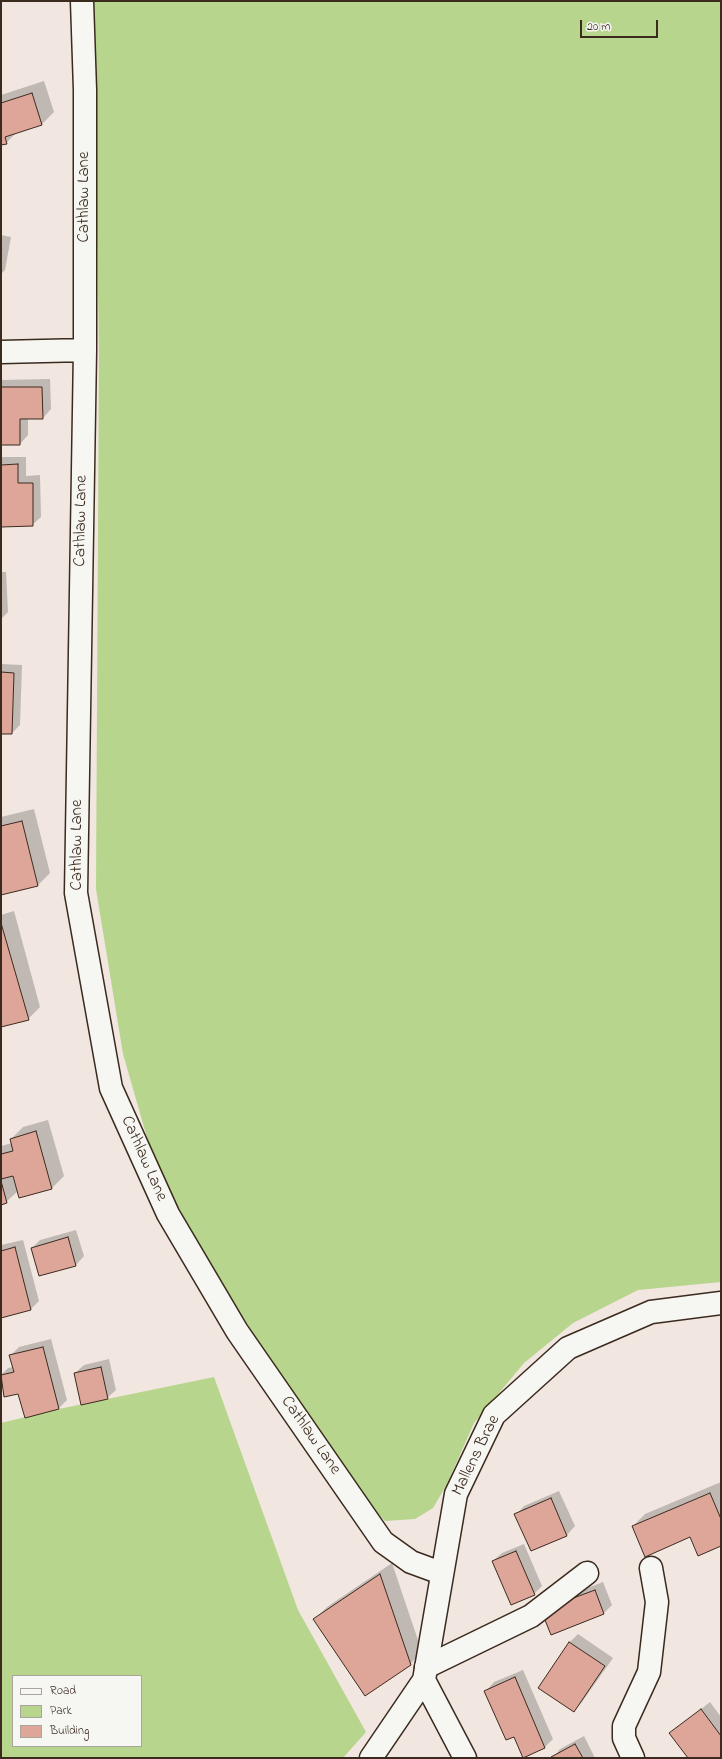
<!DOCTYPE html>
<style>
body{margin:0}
#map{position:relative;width:722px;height:1759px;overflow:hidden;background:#f1e6e0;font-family:"Indie Flower",sans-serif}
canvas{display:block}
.frame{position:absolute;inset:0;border:2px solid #3b2a1e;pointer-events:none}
.legend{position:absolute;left:12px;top:1675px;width:130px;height:72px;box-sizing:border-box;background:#f6f6f2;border:1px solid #aba49d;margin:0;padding:5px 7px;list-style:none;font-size:12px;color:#3b2a1e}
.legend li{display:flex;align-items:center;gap:8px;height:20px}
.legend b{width:20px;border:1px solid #aba49d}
.scale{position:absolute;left:580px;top:20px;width:78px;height:18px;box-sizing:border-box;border:2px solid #3b2a1e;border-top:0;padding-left:5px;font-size:12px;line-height:14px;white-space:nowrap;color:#3b2a1e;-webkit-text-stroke:3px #f6f6f2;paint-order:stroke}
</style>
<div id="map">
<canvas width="722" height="1759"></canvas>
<div class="frame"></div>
<ul class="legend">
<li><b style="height:5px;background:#f6f6f2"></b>Road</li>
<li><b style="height:11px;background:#b8d58d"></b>Park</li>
<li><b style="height:11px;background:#dea599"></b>Building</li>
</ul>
<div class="scale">20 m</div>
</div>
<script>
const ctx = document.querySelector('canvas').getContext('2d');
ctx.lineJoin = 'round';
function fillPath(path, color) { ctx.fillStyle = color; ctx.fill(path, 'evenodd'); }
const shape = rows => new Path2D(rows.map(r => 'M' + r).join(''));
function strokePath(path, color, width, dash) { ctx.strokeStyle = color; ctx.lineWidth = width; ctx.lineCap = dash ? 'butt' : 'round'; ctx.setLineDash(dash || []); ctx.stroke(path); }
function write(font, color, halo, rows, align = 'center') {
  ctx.font = font + ' "Indie Flower",sans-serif'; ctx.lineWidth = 3; ctx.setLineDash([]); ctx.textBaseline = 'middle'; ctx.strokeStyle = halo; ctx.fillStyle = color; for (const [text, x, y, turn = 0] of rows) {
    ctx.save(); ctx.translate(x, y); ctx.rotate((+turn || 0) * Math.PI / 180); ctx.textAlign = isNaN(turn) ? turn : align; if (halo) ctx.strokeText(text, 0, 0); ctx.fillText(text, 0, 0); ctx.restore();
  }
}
fillPath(shape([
 [93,1,721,1,721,1282,638,1290,573,1323,524,1363,474,1423,447,1484,433,1508,415,1519,385,1521,376,1512,271,1363,216,1273,156,1169,123,1054,96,889,99,349],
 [214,1377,298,1610,366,1732,343,1758,1,1758,1,1423,59,1409],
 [13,1676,141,1676,141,1746,13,1746]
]), '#b8d58d');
fillPath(shape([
 [44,81,54,112,42,124,16,133,6,143,1,144,1,95],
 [1,235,11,237,5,270,1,274],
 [50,379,51,409,43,418,28,418,28,435,20,444,1,444,1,380],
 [1,457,26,457,26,476,40,475,41,517,32,525,1,526],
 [1,572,6,572,8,612,1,619],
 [1,664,22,665,20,725,12,733,1,733],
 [34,809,50,873,38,885,1,894,1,817],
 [14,911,40,1007,28,1019,1,1026,1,915],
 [48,1120,64,1176,52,1188,18,1191,6,1202,1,1204,1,1146,12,1143,11,1139,23,1127],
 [76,1230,84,1256,76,1265,40,1275,32,1248,40,1240],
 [23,1240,39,1301,31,1309,1,1317,1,1245],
 [51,1339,67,1400,59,1408,25,1417,19,1393,5,1396,1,1375,8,1368,14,1367,10,1356,19,1347],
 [109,1359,116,1390,107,1398,75,1373,84,1365],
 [721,1482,721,1545,691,1536,633,1526,645,1514],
 [559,1491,575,1526,567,1535,531,1550,516,1515,524,1506],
 [524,1544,542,1586,534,1594,493,1561,502,1553],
 [392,1563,422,1652,410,1664,315,1619,327,1607],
 [603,1582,612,1605,604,1613,551,1602],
 [578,1634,613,1658,582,1702,574,1711,570,1642],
 [523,1670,553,1739,545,1747,523,1756,514,1735,486,1691,494,1682],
 [710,1702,721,1717,721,1758,689,1758,671,1733],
 [584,1736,595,1758,553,1758,560,1749]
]), '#0003');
const building = shape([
 [32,93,42,125,5,137,7,144,1,145,1,103,32,93],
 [1,387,42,387,43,419,20,419,20,445,1,445,1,387],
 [18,464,18,483,33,483,33,526,1,527,1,465,18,464],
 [1,672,14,673,12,734,1,734,1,672],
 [22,821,38,886,1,895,1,826,22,821],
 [1,923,29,1020,1,1027,1,923],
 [36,1131,52,1189,19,1198,13,1176,1,1179,1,1154,13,1151,10,1139,36,1131],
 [1,1181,7,1203,1,1205,1,1181],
 [68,1237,76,1266,39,1276,31,1248,68,1237],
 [15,1247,31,1310,1,1318,1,1251,15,1247],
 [43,1347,59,1409,25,1418,18,1394,4,1397,1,1375,14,1372,9,1355,43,1347],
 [101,1367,108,1399,81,1405,74,1373,101,1367],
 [710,1493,721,1519,721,1546,698,1556,690,1537,645,1557,632,1526,710,1493],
 [551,1498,567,1536,531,1551,514,1514,551,1498],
 [516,1551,535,1595,511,1605,492,1561,516,1551],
 [380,1574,411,1665,365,1696,313,1619,380,1574],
 [595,1590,604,1614,551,1635,541,1610,595,1590],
 [569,1642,605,1666,574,1712,538,1688,569,1642],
 [515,1677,545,1748,523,1758,514,1737,506,1740,484,1691,515,1677],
 [701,1709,721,1736,721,1758,688,1758,669,1733,701,1709],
 [575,1744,583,1758,551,1758,551,1757,575,1744]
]);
fillPath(building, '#dea599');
strokePath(building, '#3b2a1e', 1);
const minor = shape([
 [82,1,85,90,85,350,76,893,111,1088,168,1214,237,1331,383,1542,411,1562,441,1573],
 [1,352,85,350],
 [426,1667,531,1616,587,1573],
 [633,1758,624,1738,624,1726,649,1672,657,1602,651,1568]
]);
const major = shape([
 [424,1680,465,1758],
 [371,1758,424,1680,456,1494,494,1415,568,1348,651,1312,721,1303]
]);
strokePath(minor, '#3b2a1e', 25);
strokePath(major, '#3b2a1e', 25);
strokePath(minor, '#f6f6f2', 22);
strokePath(major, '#f6f6f2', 22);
write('17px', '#3b2a1e', '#f6f6f2', [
 ["Cathlaw Lane",85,197,-90],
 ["Cathlaw Lane",82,521,-89],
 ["Cathlaw Lane",78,845,-90],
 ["Cathlaw Lane",143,1159,66],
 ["Cathlaw Lane",310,1436,55],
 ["Mallens Brae",477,1456,-64]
]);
</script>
